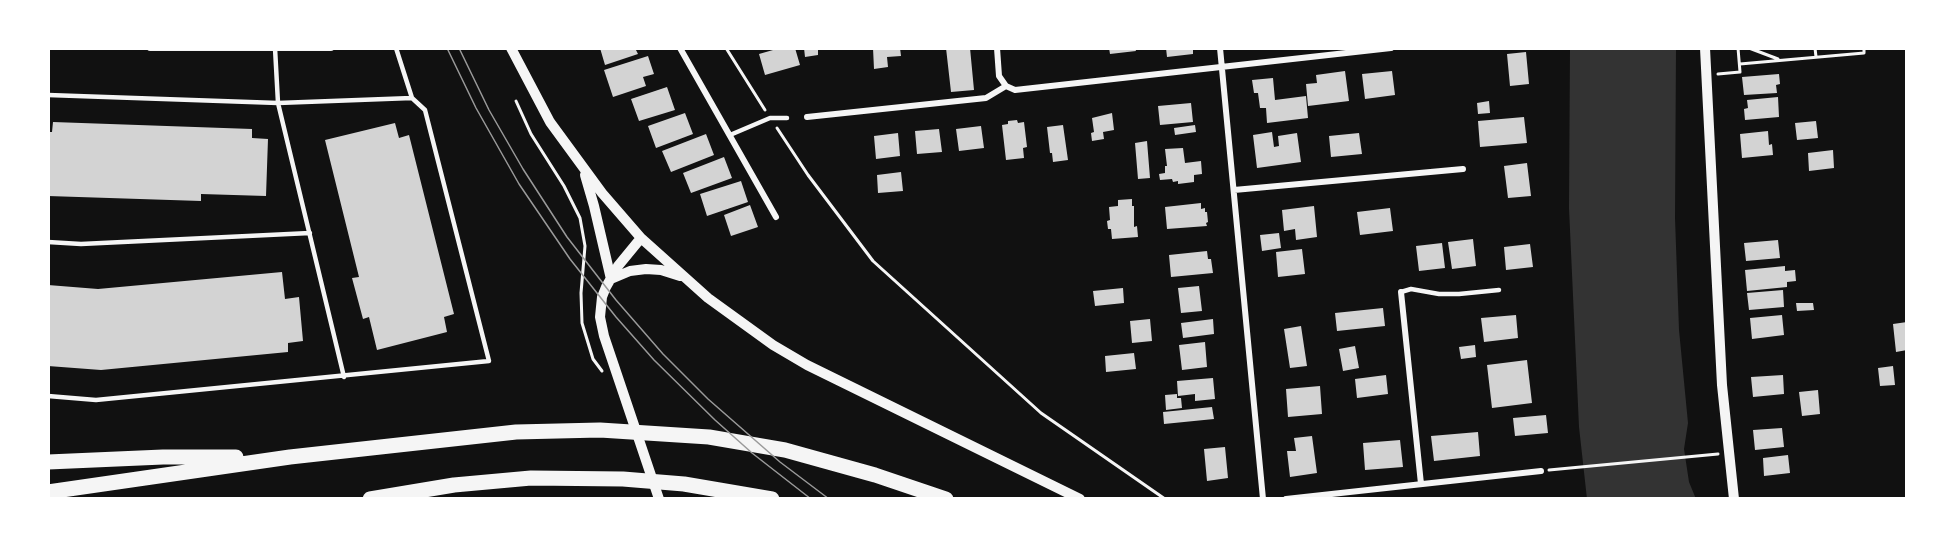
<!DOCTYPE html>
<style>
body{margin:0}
#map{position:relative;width:1955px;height:547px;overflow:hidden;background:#111;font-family:Spectral,serif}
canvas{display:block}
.frame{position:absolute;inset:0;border:50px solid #fff;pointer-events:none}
</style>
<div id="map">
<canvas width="1955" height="547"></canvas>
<div class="frame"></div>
</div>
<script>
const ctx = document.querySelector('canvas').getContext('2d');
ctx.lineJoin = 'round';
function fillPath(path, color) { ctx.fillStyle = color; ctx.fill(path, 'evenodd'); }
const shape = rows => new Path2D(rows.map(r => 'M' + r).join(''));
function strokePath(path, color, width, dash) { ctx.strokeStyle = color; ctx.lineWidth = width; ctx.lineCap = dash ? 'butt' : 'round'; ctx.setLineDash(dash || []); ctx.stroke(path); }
fillPath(shape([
 [1570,48,1676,48,1675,218,1679,330,1688,423,1684,449,1689,482,1696,499,1587,499,1579,427,1569,208]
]), '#333');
fillPath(shape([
 [600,48,635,48,638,54,605,65],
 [780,48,795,48,800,65,765,75,759,54],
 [804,48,818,48,818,55,805,57],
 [873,48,900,48,901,56,887,57,888,67,874,69],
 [946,48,970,48,974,90,951,92],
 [1109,48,1135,48,1136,51,1110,54],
 [1166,48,1193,48,1193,54,1167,57],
 [1526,52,1529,84,1510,86,1507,54],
 [648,56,654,74,643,77,646,86,613,97,604,70],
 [1345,71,1349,101,1308,106,1306,84,1317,83,1316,75],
 [1392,71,1395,95,1365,99,1362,74],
 [1779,74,1780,84,1776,85,1777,93,1744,95,1742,77],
 [1273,78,1275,100,1306,96,1308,118,1267,123,1266,108,1260,108,1258,93,1254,93,1252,80],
 [667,87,675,110,639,121,631,99],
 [1778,97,1779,117,1745,120,1744,109,1748,108,1747,100],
 [1489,101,1490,113,1478,114,1477,103],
 [1191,103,1193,122,1160,125,1158,106],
 [685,113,693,134,656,148,648,126],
 [1112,113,1114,130,1103,132,1104,139,1092,141,1091,133,1094,132,1092,118],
 [1524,117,1527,143,1480,147,1478,121],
 [1017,120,1018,123,1024,122,1027,147,1023,148,1024,158,1006,160,1002,125,1008,124,1008,121],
 [1816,121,1818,138,1797,140,1795,123],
 [53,122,252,129,252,138,268,139,266,196,201,194,201,201,48,196,48,132,52,132],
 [395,123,399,138,409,135,454,314,444,317,447,332,377,350,369,317,363,319,352,278,359,277,325,140],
 [1063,125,1068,160,1053,162,1052,153,1050,153,1047,127],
 [1195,125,1196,132,1175,135,1174,128],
 [981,126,984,148,959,151,956,129],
 [939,129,942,152,917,154,915,131],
 [1768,131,1769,145,1772,144,1773,155,1742,158,1740,134],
 [1272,132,1274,147,1279,146,1278,136,1297,133,1301,162,1257,168,1253,135],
 [898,133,900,156,876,159,874,136],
 [1359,133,1362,154,1331,157,1329,136],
 [706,134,714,155,671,172,662,151],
 [1147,141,1150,178,1138,179,1135,143],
 [1183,148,1185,163,1201,161,1202,174,1194,175,1194,182,1178,184,1178,181,1173,182,1172,179,1160,180,1159,174,1165,173,1165,166,1167,166,1165,149],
 [1833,150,1834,168,1809,171,1808,153],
 [724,157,732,178,691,193,683,173],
 [1527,163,1531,196,1508,198,1504,166],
 [901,172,903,191,878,193,877,175],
 [741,181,748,202,707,216,700,194],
 [1132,199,1132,206,1134,206,1134,227,1137,226,1138,237,1112,239,1111,229,1108,229,1107,221,1110,220,1109,207,1118,206,1118,200],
 [1201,203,1201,209,1205,208,1205,212,1207,212,1208,222,1206,223,1207,226,1167,229,1165,207],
 [750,205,758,227,731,236,724,215],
 [1314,206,1317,237,1296,240,1295,229,1284,231,1282,210],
 [1390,208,1393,231,1360,235,1357,212],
 [1279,233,1281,248,1262,251,1260,235],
 [1473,239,1476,266,1452,269,1448,242],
 [1778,240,1780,258,1746,261,1744,243],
 [1442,243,1445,268,1419,271,1416,246],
 [1530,244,1533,267,1506,270,1504,247],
 [1302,249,1305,274,1278,277,1276,252],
 [1207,251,1208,259,1211,259,1213,273,1171,277,1169,255],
 [1785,266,1785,271,1795,270,1796,281,1787,282,1787,287,1747,291,1745,270],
 [282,272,285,299,299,297,303,341,288,343,288,352,101,370,48,366,48,285,98,289],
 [1199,286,1202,311,1181,313,1178,288],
 [1123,288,1124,303,1095,306,1093,291],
 [1783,290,1784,307,1749,310,1747,293],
 [1796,303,1813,303,1814,310,1797,311],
 [1383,308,1385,326,1337,331,1335,313],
 [1516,315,1518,338,1484,342,1481,318],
 [1782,315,1784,335,1752,339,1750,318],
 [1150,319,1152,341,1132,343,1130,321],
 [1213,319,1214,334,1183,338,1181,323],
 [1907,322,1907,350,1896,352,1893,324],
 [1301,326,1307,366,1290,368,1284,329],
 [1205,342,1207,367,1182,370,1179,345],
 [1475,345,1476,357,1461,359,1459,347],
 [1355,346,1359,368,1343,371,1339,349],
 [1134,353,1136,369,1106,372,1105,356],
 [1527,360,1532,403,1492,408,1487,365],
 [1893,366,1895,385,1880,386,1878,368],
 [1386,375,1388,394,1357,398,1355,379],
 [1783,375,1784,394,1753,397,1751,377],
 [1213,378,1215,399,1195,401,1195,394,1178,396,1177,381],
 [1320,386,1322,414,1288,417,1286,389],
 [1818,390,1820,414,1802,416,1799,392],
 [1177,394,1177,398,1181,398,1182,408,1166,410,1165,395],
 [1212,407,1214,419,1164,424,1163,412],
 [1546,415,1548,433,1515,436,1513,418],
 [1782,428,1784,447,1755,450,1753,430],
 [1478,432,1480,456,1434,461,1431,436],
 [1312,436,1317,473,1290,477,1287,451,1296,451,1294,438],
 [1400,440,1403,467,1365,470,1363,443],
 [1225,447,1228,478,1207,481,1204,449],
 [1788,455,1790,473,1764,476,1763,458]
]), '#d3d3d3');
strokePath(shape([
 [726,48,765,110],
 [1749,48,1778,59],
 [1815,48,1816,57],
 [1740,64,1864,53,1864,48],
 [1718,74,1740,72,1738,48],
 [516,101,531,134,564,186,580,218,585,246,581,293,582,323,593,359,602,371],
 [777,128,808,175,873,261,1041,413,1165,499],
 [1549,470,1718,454]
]), '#f5f5f5', 3);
strokePath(shape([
 [275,48,278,103,344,377],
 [48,95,278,103,412,98,396,48],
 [730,135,770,118,787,118],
 [48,242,81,244,310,233],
 [1401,292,1411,289,1439,294,1459,294,1499,290],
 [48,396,96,400,489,361,425,110,412,98]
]), '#f5f5f5', 4.5);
strokePath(shape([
 [150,48,331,48],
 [680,48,776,217],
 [997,48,999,76,1006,86],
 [1220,48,1263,499],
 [807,117,986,98,1006,86,1015,90,1391,48],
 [1234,190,1463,169],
 [1401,292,1421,484],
 [1286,499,1541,471]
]), '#f5f5f5', 6);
strokePath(shape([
 [511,48,550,122,602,193,641,238,708,298,773,345,807,365,1080,499],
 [1705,48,1722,385,1734,499],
 [585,175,594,206,611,279],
 [641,238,618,266,606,287,602,297,600,317,604,336,659,499],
 [611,279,630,271,646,269,661,270,680,276]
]), '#f5f5f5', 10);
strokePath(shape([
 [48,462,163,457,236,457],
 [48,492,290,457,516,432,600,430,709,437,785,450,875,475,946,499],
 [370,499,454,485,531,478,623,479,684,484,772,499]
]), '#f5f5f5', 15);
strokePath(shape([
 [447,48,476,108,519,184,570,259,616,317,654,360,715,420,752,453,811,499],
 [459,48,489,110,523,169,567,237,616,300,663,354,708,399,780,462,829,499]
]), '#9a9a9a', 1.5);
</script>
